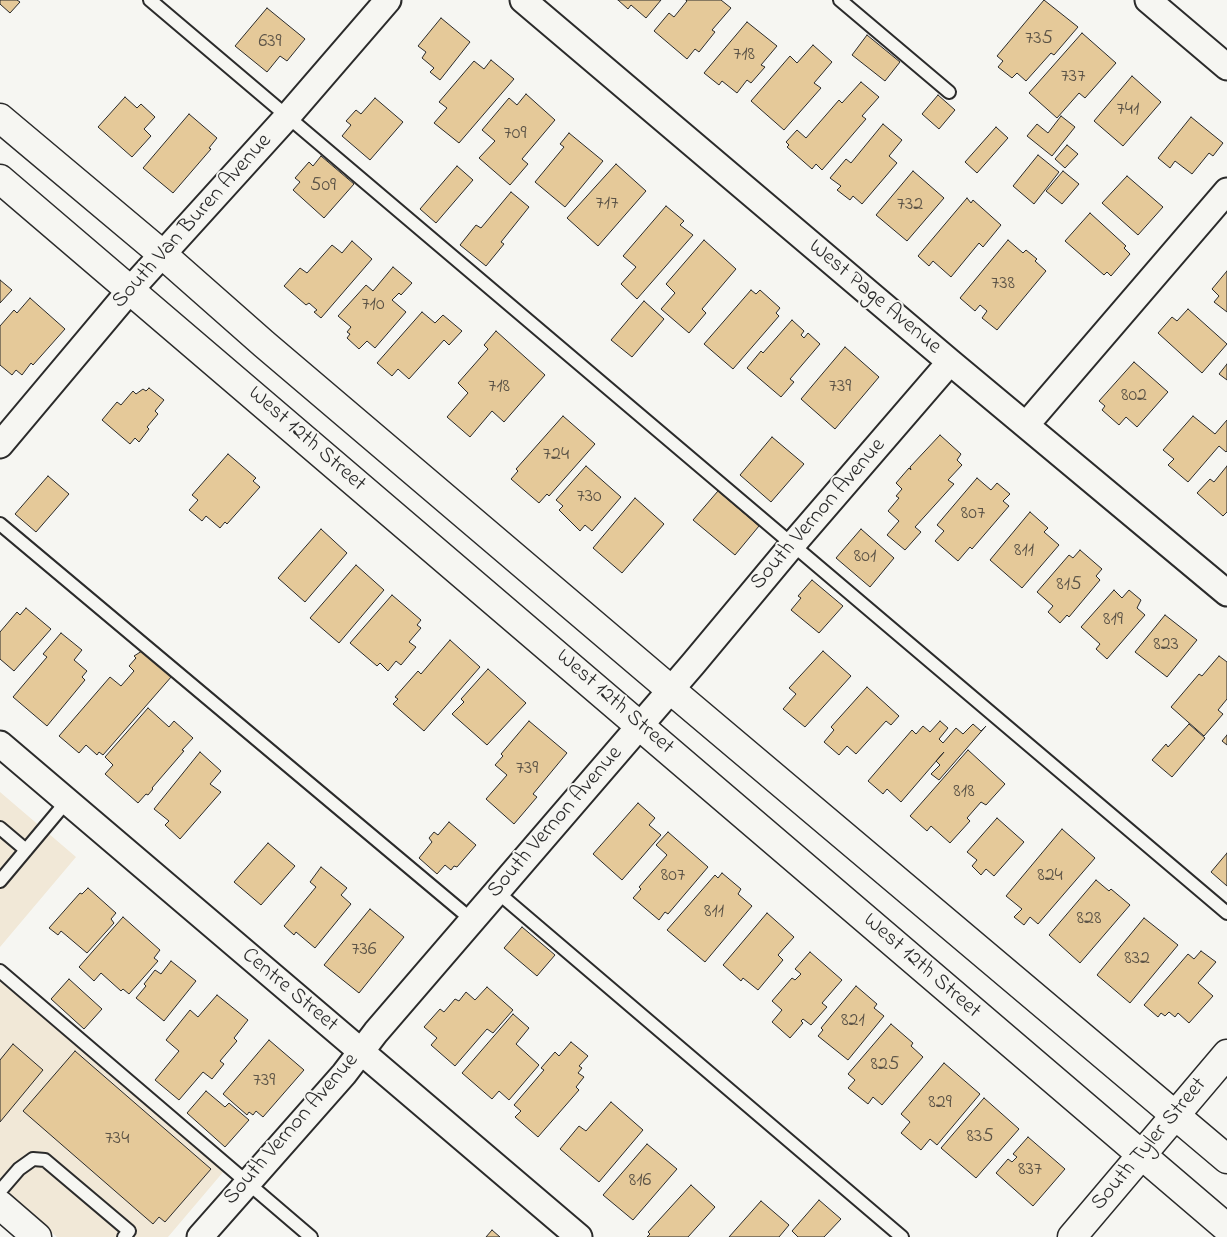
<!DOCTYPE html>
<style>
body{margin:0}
canvas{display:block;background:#f6f6f2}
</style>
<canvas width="1227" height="1237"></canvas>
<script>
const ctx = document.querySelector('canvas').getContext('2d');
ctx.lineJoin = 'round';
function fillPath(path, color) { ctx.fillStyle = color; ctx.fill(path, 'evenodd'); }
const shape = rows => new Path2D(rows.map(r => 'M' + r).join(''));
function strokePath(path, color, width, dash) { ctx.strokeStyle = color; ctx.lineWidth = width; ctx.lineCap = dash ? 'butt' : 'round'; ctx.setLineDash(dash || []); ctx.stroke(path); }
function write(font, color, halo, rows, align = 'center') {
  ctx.font = font + ' "Indie Flower",sans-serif'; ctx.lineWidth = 4; ctx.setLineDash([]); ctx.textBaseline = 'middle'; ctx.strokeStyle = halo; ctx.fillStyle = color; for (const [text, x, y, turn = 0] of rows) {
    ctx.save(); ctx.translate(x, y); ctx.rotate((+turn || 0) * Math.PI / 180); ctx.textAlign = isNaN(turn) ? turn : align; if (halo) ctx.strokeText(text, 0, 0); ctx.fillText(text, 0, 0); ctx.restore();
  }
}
fillPath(shape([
 [0,792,76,857,0,947],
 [0,979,224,1171,168,1237,57,1237,0,1189]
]), '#f1e8d7');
const building = shape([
 [0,0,17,0,20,2,10,13,0,4,0,0],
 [618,0,661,0,646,18,631,5,628,9,618,0],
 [686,0,721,0,731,8,712,30,715,32,699,52,695,49,687,59,654,31,669,13,674,17,687,1,686,0],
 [1044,0,1078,27,1054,55,1051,53,1026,81,1017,73,1012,78,998,67,1003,61,997,56,1044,0],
 [267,8,305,39,287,61,280,56,267,72,235,46,267,8],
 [441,18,470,42,440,80,430,72,434,68,422,58,426,52,418,46,441,18],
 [747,22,777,46,761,65,765,67,751,83,747,80,737,93,722,81,719,85,704,73,747,22],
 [1082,33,1116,63,1085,98,1079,93,1057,118,1029,93,1082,33],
 [867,35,900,62,885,81,852,55,867,35],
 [813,45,832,62,814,83,821,88,784,130,751,101,790,56,797,63,813,45],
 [491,60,514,79,459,143,434,123,447,108,439,102,474,61,484,69,491,60],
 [1132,76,1161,102,1123,146,1094,121,1132,76],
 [861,82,879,97,862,116,866,119,822,170,816,164,812,169,787,147,789,145,786,142,797,130,806,138,839,100,842,103,861,82],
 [526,94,555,120,522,159,528,164,510,185,479,158,495,141,482,130,509,98,517,105,526,94],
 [938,95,955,110,939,129,922,114,938,95],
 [125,97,137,108,141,104,155,117,144,129,151,136,132,157,98,127,125,97],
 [375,98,403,122,370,160,342,136,351,125,346,121,356,110,361,114,375,98],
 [189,114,217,138,209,148,211,149,173,193,143,168,189,114],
 [1061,116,1075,127,1052,156,1027,136,1037,124,1048,133,1061,116],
 [1191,117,1223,143,1213,156,1209,153,1192,174,1175,161,1170,168,1158,158,1191,117],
 [883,124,902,140,889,156,897,163,862,204,853,196,850,200,837,190,841,186,830,178,846,159,851,163,883,124],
 [996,127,1008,138,977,173,965,162,996,127],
 [569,133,603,161,565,207,535,182,564,147,560,144,569,133],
 [1067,145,1078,154,1065,168,1055,159,1067,145],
 [1038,155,1059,172,1034,204,1013,186,1038,155],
 [321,156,354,184,324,218,293,190,300,182,295,178,309,162,313,166,321,156],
 [616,164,646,191,598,246,567,218,616,164],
 [457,166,473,180,436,223,420,209,457,166],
 [913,171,944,198,907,241,876,215,913,171],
 [1063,171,1079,184,1062,204,1046,191,1063,171],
 [1127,176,1163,207,1138,235,1102,203,1127,176],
 [511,192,529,207,501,242,504,244,486,266,460,245,476,225,481,228,511,192],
 [967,198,971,203,973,200,1001,225,983,247,979,243,951,277,933,261,929,266,918,256,967,198],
 [666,206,684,221,680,225,693,235,637,299,621,284,636,267,623,256,666,206],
 [1090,213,1126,246,1124,248,1130,254,1111,276,1107,272,1104,275,1065,241,1090,213],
 [704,240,736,269,702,309,706,313,689,333,661,309,675,293,666,284,704,240],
 [1008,240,1023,253,1026,250,1037,259,1035,261,1046,271,997,330,982,318,987,311,980,305,975,311,960,298,1008,240],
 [352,241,372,259,321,318,314,312,317,310,309,303,306,305,284,286,300,268,307,273,332,245,342,253,352,241],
 [393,267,412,283,401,295,399,293,392,300,406,312,375,348,367,341,359,349,347,338,350,334,347,332,351,327,338,316,366,285,373,291,393,267],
 [1227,271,1227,312,1214,302,1219,296,1212,289,1227,271],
 [0,280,12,290,0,303,0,280],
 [751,290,756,294,760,290,780,308,776,313,779,316,733,369,704,344,751,290],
 [30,298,65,329,33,365,31,363,22,375,16,370,12,375,0,365,0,326,14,310,17,313,30,298],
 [644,301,664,319,632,357,611,340,644,301],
 [1188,309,1227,344,1202,373,1158,333,1172,317,1177,321,1188,309],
 [422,312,435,323,443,315,462,331,449,345,444,340,409,379,398,369,392,376,377,363,422,312],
 [792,320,804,331,801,335,804,338,808,333,820,344,790,379,794,382,781,397,747,368,761,351,763,353,792,320],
 [496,331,545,375,504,422,492,411,470,437,447,417,468,393,458,383,488,349,484,345,496,331],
 [845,347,879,377,835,429,801,399,845,347],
 [1134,362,1168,392,1137,427,1126,417,1119,425,1102,410,1105,406,1099,401,1134,362],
 [1227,364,1227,380,1219,374,1227,364],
 [149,388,164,400,155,411,158,414,147,427,149,429,139,442,135,438,130,444,102,420,117,402,121,405,133,391,136,394,143,389,146,391,149,388],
 [563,416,595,444,549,496,547,494,539,503,511,479,518,471,516,469,563,416],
 [1193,416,1215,434,1227,420,1227,451,1226,452,1219,446,1188,482,1168,465,1174,459,1163,450,1193,416],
 [940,435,961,454,957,460,962,465,948,480,954,484,915,527,921,532,905,550,887,535,899,521,888,511,899,498,896,496,902,489,896,483,909,468,911,470,910,467,940,435],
 [772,437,804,464,771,502,740,475,772,437],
 [228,454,256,478,253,481,260,487,227,524,225,522,220,528,206,516,202,521,189,510,198,500,192,495,228,454],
 [586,466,621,497,592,531,585,525,580,531,559,510,563,506,556,500,586,466],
 [1227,466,1227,512,1223,516,1197,493,1210,479,1214,482,1227,466],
 [48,476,69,494,36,532,15,514,48,476],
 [977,478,991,490,997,483,1010,494,1003,501,1009,506,972,549,970,547,958,561,935,541,944,531,937,525,977,478],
 [718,491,759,526,735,555,693,520,718,491],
 [635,498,664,524,622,573,593,548,635,498],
 [1030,512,1048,528,1044,532,1059,545,1022,588,990,560,1030,512],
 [321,529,347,553,305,602,278,578,321,529],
 [861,529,894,558,870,587,836,558,861,529],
 [1080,550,1102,569,1096,576,1100,580,1069,617,1067,615,1060,623,1048,612,1053,606,1037,592,1069,555,1073,558,1080,550],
 [356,565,384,590,339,643,310,618,356,565],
 [812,580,843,606,819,633,791,610,801,598,798,596,812,580],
 [1114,590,1122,598,1129,590,1141,600,1137,608,1145,615,1107,659,1096,649,1100,644,1081,627,1114,590],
 [392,595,421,620,417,625,421,628,409,642,416,647,401,665,396,661,388,671,380,663,377,666,350,643,392,595],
 [26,608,51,629,14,671,0,659,0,632,17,612,20,615,26,608],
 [1165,615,1197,640,1167,677,1135,652,1165,615],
 [61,633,82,650,74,660,87,671,82,677,85,680,47,726,13,697,47,657,43,654,61,633],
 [450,640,480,667,424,731,393,704,398,699,395,697,418,671,421,674,450,640],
 [142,651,172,676,103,755,99,752,97,755,86,745,79,753,59,736,110,677,121,686,134,671,129,666,136,658,134,656,142,651],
 [823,651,851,676,805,727,783,709,796,694,789,688,823,651],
 [1219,656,1227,662,1227,699,1218,710,1223,714,1204,736,1171,707,1199,674,1202,676,1219,656],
 [488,669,526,703,487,745,452,714,464,702,461,699,488,669],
 [867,687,899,716,891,725,886,721,856,754,847,746,839,755,824,742,834,730,831,727,867,687],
 [148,708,169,727,174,721,193,738,182,750,184,751,152,788,153,789,148,795,146,794,138,803,105,774,113,765,105,757,148,708],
 [529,721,567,753,533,794,537,797,514,824,486,799,507,775,495,765,503,756,501,754,529,721],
 [940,721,948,728,939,739,943,743,956,728,963,734,973,724,981,731,986,726,939,780,931,774,940,765,936,761,944,752,901,802,887,789,883,794,868,781,912,730,916,734,923,726,930,732,940,721],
 [1189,724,1205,738,1172,777,1152,760,1166,744,1168,747,1189,724],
 [1227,735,1227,745,1222,741,1227,735],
 [968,750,1005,784,986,805,981,802,967,818,970,821,950,843,931,826,927,831,910,816,968,750],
 [200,752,221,771,210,784,221,792,180,839,165,825,169,821,154,809,200,752],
 [638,803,655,818,649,825,661,835,622,880,593,854,638,803],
 [997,818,1024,842,994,876,986,869,981,875,972,866,977,860,967,852,997,818],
 [449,822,476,845,457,867,454,866,451,870,445,865,437,874,419,858,432,842,429,838,434,832,438,835,449,822],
 [1062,829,1095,858,1038,924,1030,917,1024,925,1014,917,1022,909,1006,896,1062,829],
 [668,832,708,867,668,914,665,912,659,920,633,898,641,889,639,887,667,855,656,845,668,832],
 [268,843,295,866,261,905,234,882,268,843],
 [1227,853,1227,886,1211,872,1227,853],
 [321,867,347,888,341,895,351,904,315,948,296,932,294,935,284,926,316,887,310,882,321,867],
 [722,873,741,889,738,894,752,906,705,962,667,930,715,875,718,878,722,873],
 [1096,880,1109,891,1111,889,1130,905,1080,963,1049,935,1096,880],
 [88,888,116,913,111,919,114,923,87,953,61,931,58,935,49,928,80,893,82,894,88,888],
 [370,909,404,937,359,993,324,965,370,909],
 [767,913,794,937,778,955,783,960,758,990,743,978,741,981,723,965,767,913],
 [123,917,160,950,154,958,158,961,129,994,123,989,121,991,101,973,94,981,79,967,123,917],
 [1144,918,1178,945,1130,1003,1097,975,1144,918],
 [522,927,555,955,537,976,504,948,522,927],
 [1201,951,1216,962,1198,983,1213,996,1189,1023,1178,1013,1175,1017,1169,1012,1165,1016,1161,1013,1158,1017,1144,1005,1188,954,1194,959,1201,951],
 [810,952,842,980,822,1003,827,1007,811,1025,803,1019,801,1021,803,1023,790,1038,772,1022,782,1010,772,1001,792,978,795,980,801,974,795,969,810,952],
 [171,961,196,981,164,1021,136,998,146,986,144,984,155,970,161,974,171,961],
 [69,979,102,1009,84,1029,51,999,69,979],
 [856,986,877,1004,874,1008,884,1016,848,1060,818,1036,823,1030,821,1028,856,986],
 [487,987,513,1010,493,1033,487,1029,455,1066,431,1045,437,1038,424,1027,440,1009,444,1012,455,999,459,1001,466,992,475,1000,487,987],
 [217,995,248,1020,234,1038,237,1041,220,1061,224,1064,212,1079,203,1072,179,1100,155,1080,179,1051,166,1040,190,1010,198,1017,217,995],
 [513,1014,529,1028,516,1044,539,1065,509,1100,499,1091,492,1099,462,1073,513,1014],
 [891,1024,913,1043,911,1046,923,1057,882,1105,873,1097,868,1104,848,1088,855,1080,848,1074,891,1024],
 [269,1040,304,1070,263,1117,256,1111,253,1115,249,1112,247,1115,223,1094,269,1040],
 [571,1042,588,1056,579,1066,582,1068,578,1073,584,1077,576,1087,579,1090,538,1137,515,1117,521,1111,514,1105,544,1070,541,1068,555,1052,559,1056,571,1042],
 [13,1044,43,1070,0,1122,0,1060,13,1044],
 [75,1051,211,1169,165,1222,159,1217,153,1224,23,1111,75,1051],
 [944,1063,980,1094,937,1145,930,1139,921,1150,901,1133,910,1122,901,1114,944,1063],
 [206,1091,225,1107,229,1103,249,1120,225,1147,187,1113,206,1091],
 [984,1098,1019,1129,976,1178,941,1148,984,1098],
 [611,1102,643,1130,599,1182,560,1149,579,1126,586,1131,611,1102],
 [1028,1137,1065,1169,1033,1206,996,1173,1008,1159,1012,1162,1017,1157,1013,1154,1028,1137],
 [647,1144,677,1169,633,1220,603,1195,647,1144],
 [691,1185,715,1207,688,1237,647,1237,650,1234,648,1232,691,1185],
 [819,1200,841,1219,824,1237,798,1237,792,1231,819,1200],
 [761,1201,789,1225,779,1237,729,1237,761,1201],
 [492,1230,500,1237,486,1237,492,1230]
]);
fillPath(building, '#e5c999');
strokePath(building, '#2b2b2b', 1);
const service = shape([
 [150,0,1227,913],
 [840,0,949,92],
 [0,524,472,920],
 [0,828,26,850],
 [0,881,67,801],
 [496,891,902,1237],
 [0,971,311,1237],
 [0,1191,19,1169,33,1159,45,1160,129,1231,124,1237]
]);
const minor = shape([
 [523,0,950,362,1227,593],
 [1148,0,1227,67],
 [1026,425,1227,191],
 [0,445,131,289,287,117,388,0],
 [0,744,579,1237],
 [200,1237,344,1074,376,1032,693,664,793,544,950,362]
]);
const secondary = shape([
 [0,118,162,254,264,344,671,690,1227,1159],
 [0,179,1227,1228],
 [0,1205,37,1237],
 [1072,1237,1227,1054]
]);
strokePath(service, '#2b2b2b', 16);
strokePath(minor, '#2b2b2b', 29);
strokePath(secondary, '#2b2b2b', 31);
strokePath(service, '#f6f6f2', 12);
strokePath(minor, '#f6f6f2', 25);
strokePath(secondary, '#f6f6f2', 28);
write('20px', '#5a5246', null, [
 ["735",1039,40],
 ["639",270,43],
 ["718",744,56],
 ["737",1073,78],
 ["741",1128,111],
 ["709",515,135],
 ["509",323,187],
 ["717",607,205],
 ["732",910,206],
 ["738",1003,285],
 ["710",373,306],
 ["718",499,388],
 ["739",840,388],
 ["802",1134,397],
 ["724",556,456],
 ["730",589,498],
 ["807",973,515],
 ["811",1024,552],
 ["801",865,558],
 ["815",1069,586],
 ["819",1113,621],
 ["823",1166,646],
 ["739",527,770],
 ["818",964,793],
 ["807",673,877],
 ["824",1050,877],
 ["811",714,913],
 ["828",1089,920],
 ["736",364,951],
 ["832",1137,960],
 ["821",853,1022],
 ["825",885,1066],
 ["739",264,1082],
 ["829",940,1104],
 ["835",980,1138],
 ["734",117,1140],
 ["837",1030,1171],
 ["816",640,1182]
]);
write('22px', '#2b2b2b', '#f6f6f2', [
 ["South Van Buren Avenue",193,222,-48],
 ["West Page Avenue",874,298,40],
 ["West 12th Street",306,440,41],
 ["South Vernon Avenue",819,515,-49],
 ["West 12th Street",614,703,41],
 ["South Vernon Avenue",556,823,-49],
 ["West 12th Street",921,967,41],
 ["Centre Street",289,991,40],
 ["South Vernon Avenue",292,1130,-49],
 ["South Tyler Street",1150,1145,-50]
]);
</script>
